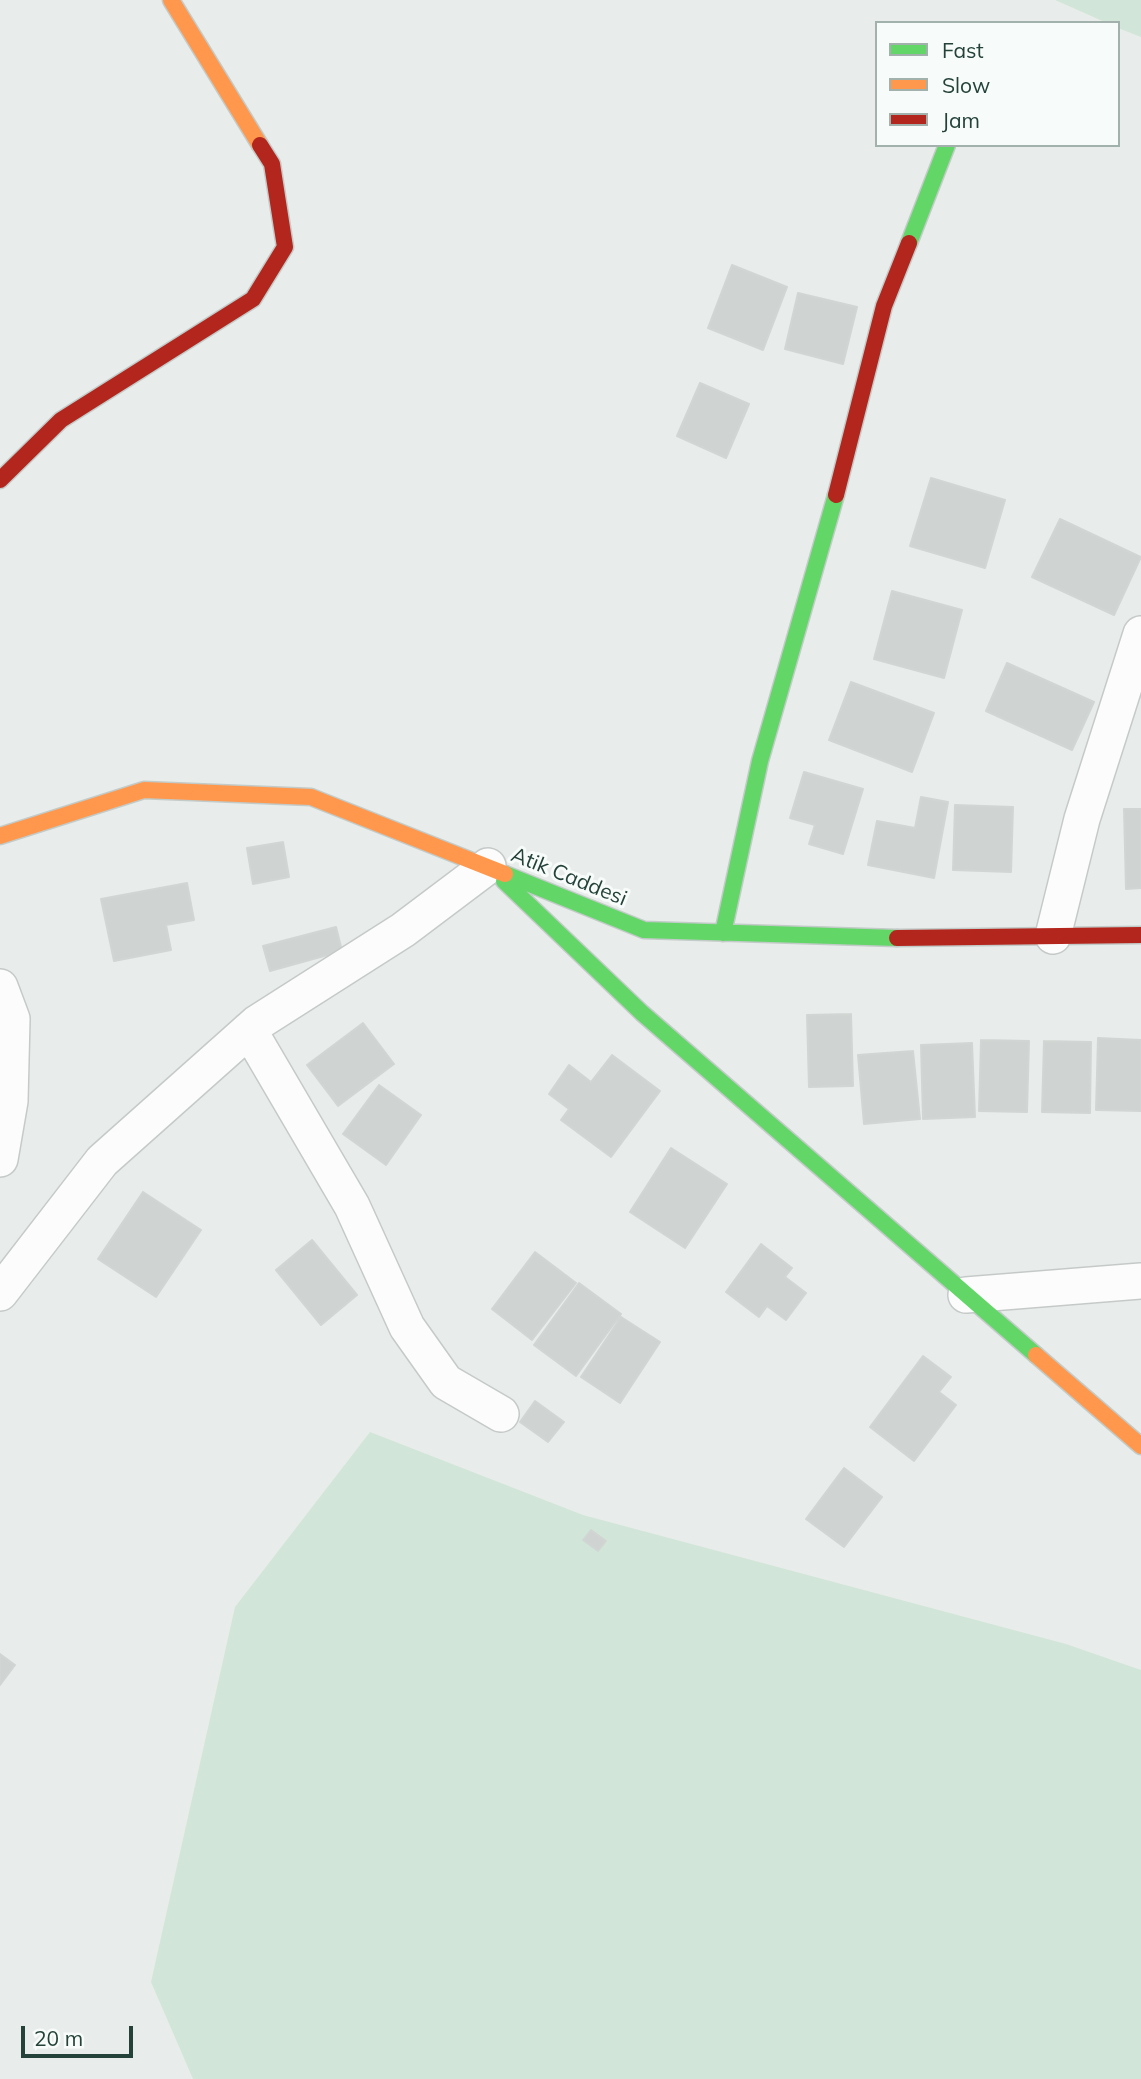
<!DOCTYPE html>
<style>
body{margin:0}
#map{position:relative;width:1141px;height:2079px;overflow:hidden;background:#e8edeb;font-family:Mulish,sans-serif}
canvas{display:block}
.legend{position:absolute;left:875px;top:21px;width:245px;height:126px;box-sizing:border-box;background:#f7fbf9;border:2px solid #a3b1ad;margin:0;padding:9px 12px;list-style:none;font-size:21px;color:#24423a}
.legend li{display:flex;align-items:center;gap:14px;height:35px}
.legend b{width:35px;border:2px solid #a3b1ad}
.scale{position:absolute;left:21px;top:2026px;width:112px;height:32px;box-sizing:border-box;border:4px solid #24423a;border-top:0;padding-left:9px;font-size:21px;line-height:24px;white-space:nowrap;color:#24423a;-webkit-text-stroke:5px #f7fbf9;paint-order:stroke}
</style>
<div id="map">
<canvas width="1141" height="2079"></canvas>
<ul class="legend">
<li><b style="height:9px;background:#63d668"></b>Fast</li>
<li><b style="height:9px;background:#ff974d"></b>Slow</li>
<li><b style="height:9px;background:#b3261e"></b>Jam</li>
</ul>
<div class="scale">20 m</div>
</div>
<script>
const ctx = document.querySelector('canvas').getContext('2d');
ctx.lineJoin = 'round';
function fillPath(path, color) { ctx.fillStyle = color; ctx.fill(path, 'evenodd'); }
const shape = rows => new Path2D(rows.map(r => 'M' + r).join(''));
function strokePath(path, color, width, dash) { ctx.strokeStyle = color; ctx.lineWidth = width; ctx.lineCap = dash ? 'butt' : 'round'; ctx.setLineDash(dash || []); ctx.stroke(path); }
function write(font, color, halo, rows, align = 'center') {
  ctx.font = font + ' Mulish,sans-serif'; ctx.lineWidth = 6; ctx.setLineDash([]); ctx.textBaseline = 'middle'; ctx.strokeStyle = halo; ctx.fillStyle = color; for (const [text, x, y, turn = 0] of rows) {
    ctx.save(); ctx.translate(x, y); ctx.rotate((+turn || 0) * Math.PI / 180); ctx.textAlign = isNaN(turn) ? turn : align; if (halo) ctx.strokeText(text, 0, 0); ctx.fillText(text, 0, 0); ctx.restore();
  }
}
fillPath(shape([
 [1055,0,1141,0,1141,37,1118,28,1118,23,1107,23],
 [370,1432,583,1515,1066,1644,1141,1670,1141,2079,193,2079,151,1982,235,1607]
]), '#d1e6d8');
const building = shape([
 [732,265,787,287,763,350,708,328,732,265],
 [798,293,857,307,843,364,785,349,798,293],
 [700,383,749,404,726,458,677,436,700,383],
 [931,478,1005,500,985,568,910,546,931,478],
 [1060,519,1141,557,1114,615,1032,577,1060,519],
 [892,591,962,610,944,678,874,659,892,591],
 [1007,663,1094,702,1072,750,986,711,1007,663],
 [851,682,934,713,912,772,829,740,851,682],
 [804,772,863,789,843,854,809,844,815,825,790,818,804,772],
 [921,797,948,802,934,878,868,865,877,821,915,828,921,797],
 [955,805,1013,807,1011,872,953,870,955,805],
 [1124,809,1141,809,1141,888,1126,889,1124,809],
 [283,842,289,877,253,884,247,848,283,842],
 [187,883,194,920,166,925,171,950,114,961,101,899,187,883],
 [336,927,342,951,270,971,263,946,336,927],
 [851,1014,853,1086,809,1087,807,1015,851,1014],
 [363,1023,394,1064,338,1106,307,1065,363,1023],
 [1098,1038,1141,1040,1141,1111,1096,1110,1098,1038],
 [981,1040,1029,1041,1027,1112,979,1111,981,1040],
 [1044,1041,1091,1042,1090,1113,1042,1112,1044,1041],
 [972,1043,975,1117,923,1119,921,1045,972,1043],
 [913,1051,920,1119,864,1124,858,1055,913,1051],
 [612,1055,660,1091,611,1157,561,1120,569,1109,549,1094,569,1065,591,1082,612,1055],
 [379,1085,421,1115,386,1165,343,1134,379,1085],
 [671,1148,727,1184,685,1248,630,1212,671,1148],
 [143,1192,201,1230,156,1297,98,1259,143,1192],
 [312,1240,357,1295,321,1325,276,1270,312,1240],
 [761,1244,792,1268,785,1277,806,1293,786,1320,767,1306,759,1317,726,1292,761,1244],
 [535,1252,576,1283,532,1340,492,1309,535,1252],
 [579,1283,621,1314,576,1376,534,1345,579,1283],
 [621,1317,660,1342,620,1403,581,1377,621,1317],
 [923,1356,951,1377,939,1392,956,1405,914,1461,870,1427,923,1356],
 [535,1401,564,1422,548,1442,520,1422,535,1401],
 [844,1468,882,1497,844,1547,806,1519,844,1468],
 [591,1530,606,1541,598,1551,583,1540,591,1530],
 [0,1654,15,1665,0,1685,0,1654]
]);
fillPath(building, '#cfd4d2');
strokePath(building, '#d1d6d4', 2);
const street = shape([
 [1053,936,1082,819,1141,634],
 [0,987,12,1019,10,1101,0,1159],
 [249,1030,352,1206,407,1327,446,1382,501,1414],
 [0,1293,102,1161,257,1023,403,930,488,866],
 [966,1295,1141,1281]
]);
const fast = shape([
 [909,243,947,145],
 [505,874,644,930,897,938],
 [504,881,642,1013,1036,1355],
 [723,933,760,761,836,495]
]);
const slow = shape([
 [171,0,260,145],
 [0,836,144,790,311,797,505,874],
 [1036,1355,1141,1446]
]);
const jam = shape([
 [0,480,61,420,253,299,285,247,272,164,260,145],
 [836,495,884,306,909,243],
 [897,938,1141,935]
]);
strokePath(street, '#c5cac8', 38);
strokePath(fast, '#c3cbc8', 19);
strokePath(slow, '#c3cbc8', 19);
strokePath(jam, '#c3cbc8', 19);
strokePath(street, '#fcfcfc', 35);
strokePath(fast, '#63d668', 16);
strokePath(slow, '#ff974d', 16);
strokePath(jam, '#b3261e', 16);
write('21px', '#24423a', '#f7fbf9', [
 ["Atik Caddesi",569,877,22]
]);
</script>
